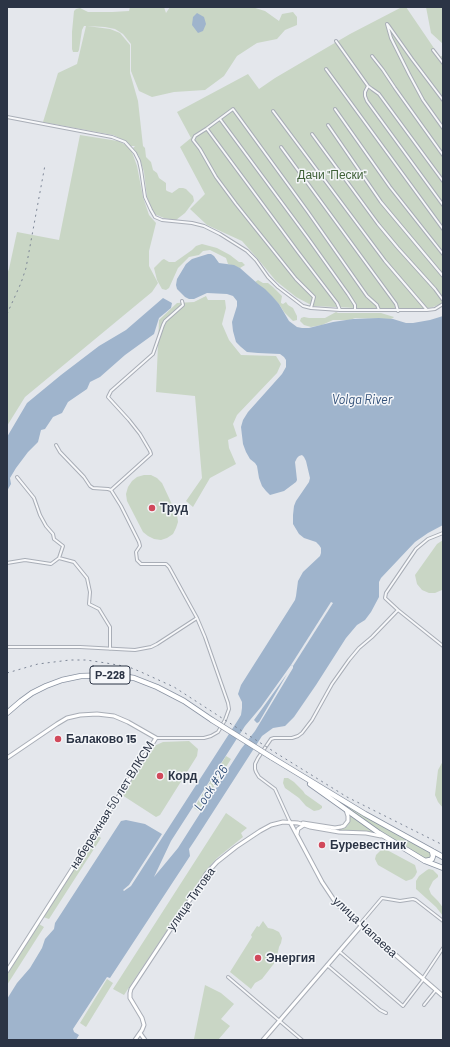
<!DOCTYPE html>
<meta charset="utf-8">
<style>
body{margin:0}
#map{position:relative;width:450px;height:1047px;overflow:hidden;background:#e4e7ec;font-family:Barlow,sans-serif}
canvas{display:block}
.frame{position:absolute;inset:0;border:8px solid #2b3445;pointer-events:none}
</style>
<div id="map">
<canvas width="450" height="1047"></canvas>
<div class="frame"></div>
</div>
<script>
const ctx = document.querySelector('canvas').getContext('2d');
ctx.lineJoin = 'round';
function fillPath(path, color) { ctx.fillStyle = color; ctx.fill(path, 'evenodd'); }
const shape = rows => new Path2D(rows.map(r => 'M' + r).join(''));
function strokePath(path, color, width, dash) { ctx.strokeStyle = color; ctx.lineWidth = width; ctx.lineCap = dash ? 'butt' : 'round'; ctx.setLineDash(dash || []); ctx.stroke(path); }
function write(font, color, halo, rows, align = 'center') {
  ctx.font = font + ' Barlow,sans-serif'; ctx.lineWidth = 3; ctx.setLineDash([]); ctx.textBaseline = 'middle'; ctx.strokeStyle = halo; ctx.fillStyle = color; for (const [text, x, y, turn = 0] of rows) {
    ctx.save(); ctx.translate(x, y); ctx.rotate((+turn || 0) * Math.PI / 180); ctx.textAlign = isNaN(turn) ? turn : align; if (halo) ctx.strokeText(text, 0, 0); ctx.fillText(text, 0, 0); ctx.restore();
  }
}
fillPath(shape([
 [130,7,164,7,166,13,170,7,252,7,265,11,279,21,282,14,293,12,297,17,297,25,285,30,277,39,257,43,237,56,224,76,205,90,174,92,152,97,139,91,131,71,131,44,123,34,115,29,105,27,87,26,110,29,120,33,130,45,130,73,138,101,143,146,145,148,146,157,151,162,153,170,157,173,159,178,166,183,166,190,167,191,172,193,179,188,183,188,186,189,193,196,194,201,185,213,176,220,164,218,154,214,147,197,144,172,139,156,133,148,135,146,131,146,126,141,113,135,43,122,58,73,77,64,86,26,84,26,82,30,79,50,78,52,73,52,72,49,72,32,74,11,76,9,80,8,88,12,112,12,129,11],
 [402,7,406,7,440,57,443,55,443,303,433,307,423,309,356,308,313,306,296,297,276,281,257,258,242,241,207,225,190,209,205,194,180,147,191,138,177,112,248,74,259,89,275,78,350,34],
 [426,7,443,7,443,44,431,33],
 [80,135,118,141,126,145,132,152,137,166,143,197,149,215,156,223,149,251,149,266,158,283,152,292,25,397,7,426,7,274,9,269,17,232,59,240],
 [202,244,217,248,230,255,239,262,242,262,245,265,240,268,228,264,226,258,210,250,203,251,199,255,189,257,178,268,169,288,166,290,162,289,157,280,154,268,162,260,164,259,169,262,175,262,192,250,196,246],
 [258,280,263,283,268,283,273,287,282,296,281,302,281,303,283,304,286,302,288,305,293,308,297,316,297,320,293,321,284,312,279,304,255,282],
 [206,296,208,300,225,300,226,308,222,324,229,340,241,355,276,356,281,364,277,373,237,415,233,424,237,436,228,440,229,448,236,464,210,478,193,507,186,501,202,478,195,396,156,392,159,320,177,303,194,302],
 [336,312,338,313,381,313,394,317,393,318,391,319,355,318,350,320,333,320,322,325,311,327,304,325,300,321,301,318,304,317,309,318,325,318],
 [144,475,151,475,157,478,162,483,177,515,178,522,176,528,173,534,167,538,161,540,154,539,148,536,143,532,127,501,126,494,128,487,132,481,137,477],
 [443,540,443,588,442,590,435,593,429,593,422,590,417,584,415,575,437,544],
 [189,741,198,749,197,756,160,815,156,817,122,795,154,746,163,742],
 [226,756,231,759,199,811,194,808],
 [443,761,443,808,438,802,435,795,438,770],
 [284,778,288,778,294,782,303,791,305,794,322,806,322,808,319,810,314,811,306,806,299,798,285,788,283,783],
 [317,786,430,852,431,854,430,858,426,860,381,831,340,803],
 [226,813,247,828,241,833,243,837,217,858,209,867,124,995,113,989],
 [350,814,377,833,336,830,336,829,344,828,347,826,349,823],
 [96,834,101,838,49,919,43,917],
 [383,849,387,850,415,865,417,872,415,876,412,879,406,881,378,865,375,859,376,855,380,851],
 [429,869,433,870,438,875,438,877,433,881,429,889,431,894,438,901,441,905,443,908,443,916,436,907,416,889,416,881,419,876,427,870],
 [263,921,268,928,273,929,279,932,282,938,281,943,279,947,276,961,262,979,255,983,251,989,230,972,252,937,251,935,257,926,259,927],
 [39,924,44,927,7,985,7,975],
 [107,979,113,983,86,1027,80,1023],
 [205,985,221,993,234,1004,221,1019,230,1026,218,1040,195,1040,194,1039]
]), '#c9d6c5');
fillPath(shape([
 [197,13,204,17,206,24,203,31,198,33,192,25,193,17],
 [208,254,211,254,214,256,219,263,234,265,240,268,258,284,265,289,272,296,279,304,289,321,297,327,302,328,309,328,333,322,353,319,379,318,393,319,406,323,413,323,430,320,443,316,443,525,428,533,415,542,381,578,379,582,379,597,371,612,365,620,357,625,346,638,316,685,294,717,285,726,273,728,262,736,195,840,189,849,190,856,110,978,107,977,73,1029,74,1032,79,1035,76,1040,7,1040,7,999,17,983,30,968,42,948,45,939,54,929,55,923,121,821,126,820,145,824,162,834,129,885,123,890,124,891,131,886,238,720,241,715,242,708,242,702,238,694,241,685,295,600,296,596,298,581,303,572,320,556,321,553,321,548,319,545,316,542,304,538,299,534,293,524,293,515,294,506,296,501,309,482,310,478,306,461,304,457,302,455,299,456,297,458,295,462,297,480,296,482,284,491,270,495,266,491,262,486,259,478,257,466,255,463,250,459,246,452,243,444,241,427,243,420,248,412,282,374,286,367,286,360,284,357,280,354,258,353,247,352,241,347,236,342,233,331,232,322,237,306,237,301,233,296,227,294,207,293,194,299,189,299,185,297,177,289,176,285,177,279,186,264,192,259],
 [291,665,293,666,293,668,255,731,241,749,178,848,154,877,171,841,245,726,261,707],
 [163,298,172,303,171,308,159,318,154,334,125,355,100,377,90,382,87,389,68,402,62,413,53,417,45,429,41,430,38,442,28,452,16,468,10,478,11,484,7,491,7,437,27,403,61,375,99,346,126,330],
 [287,674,259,722,257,723,254,720]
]), '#9fb4cc');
fillPath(shape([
 [331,602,333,603,293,666,291,665]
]), '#e4e7ec');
const street = shape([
 [387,24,391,38,409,74,423,100,443,128],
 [388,25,412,59,443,100],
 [336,41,368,86,365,92,365,96,367,101,443,205],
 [433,50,443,63],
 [372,56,383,70,395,88,443,155],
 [326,69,443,229],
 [368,86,372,89,379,94,443,181],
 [335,109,390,187,443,254],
 [273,111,385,261,427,310],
 [7,117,112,137,125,142,135,153,139,161,141,170,145,197,151,210,155,217,162,220,192,223,204,226,220,234,247,251,256,260,268,277,278,287,303,306,311,308,340,310,427,310,435,309,443,304],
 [220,119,308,238,348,294,355,305,355,310],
 [328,125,381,202,443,276],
 [207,129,298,252,337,303,340,310],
 [312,134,378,224,398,248,435,289,443,300],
 [281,147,396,304,398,311],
 [311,308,314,297,296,279,236,204,216,177,200,149,193,140,195,136,206,129,233,109,308,212,367,296,377,305,379,310],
 [56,445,60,452,84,477,90,486,93,488,108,489,111,490,121,506,139,542,140,546,136,552,137,560,141,564,166,564,169,567,197,618,205,637,228,703,229,709,225,720,218,732,211,736,204,738,156,738],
 [17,477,34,498,40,515,46,526,53,534,54,539,63,546,59,558,74,562,87,578,90,592,89,604,99,609,110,627,110,649],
 [111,490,151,454,150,451,140,434,129,420,108,397,111,391,153,354,163,325,165,321,183,305,182,301],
 [443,533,428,539,416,549,386,593,385,598,398,610,443,646],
 [7,563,25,560,51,564,59,558],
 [7,647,80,647,135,650,151,647,157,644,197,618],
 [290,822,275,789,259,777,256,772,255,769,255,764,258,758,271,739,274,738,292,738,298,736,302,733,312,720,332,684,349,660,359,648,372,637,398,610],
 [360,924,382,898,400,901,413,899,416,900,443,921],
 [339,951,403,1006,423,980],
 [327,965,380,1010,386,1013],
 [228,977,302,1040],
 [423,978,443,948],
 [424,1005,436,990]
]);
const secondary = shape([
 [7,758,57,724,67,718,80,715,97,714,114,716,128,722,156,738,7,971],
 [290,822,322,882,334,900,339,906,443,996],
 [303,823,335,828,341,827,344,826,348,821,348,816,346,810],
 [297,834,298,829,304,825],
 [140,1033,145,1040],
 [135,1040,142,1030,144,1025,142,1018,130,998,130,993,131,989,199,886,206,874,217,862,236,847,260,831,271,825,283,822,298,823,310,827,339,832,366,833,381,836],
 [263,1040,361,926]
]);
const highway = shape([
 [7,713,21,701,32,693,46,686,62,680,81,676,115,675,134,678,157,687,184,701,212,720],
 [271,757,365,814,443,857],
 [310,784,379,833,425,861,443,868],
 [425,861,430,860,432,859,433,856,432,851]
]);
strokePath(street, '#a9aeb7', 4);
strokePath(secondary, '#a9aeb7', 5);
strokePath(highway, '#8b94a3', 6);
strokePath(street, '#f7f8fa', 2);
strokePath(secondary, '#fff', 3);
strokePath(highway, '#fff', 4.5);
strokePath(shape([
 [7,314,21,283,26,268,45,165],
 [7,673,38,664,70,660,86,660,106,663,129,667,141,672,174,687,276,753,347,797,443,845]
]), '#7d8696', 1, [2, 4]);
const highwayBridge = shape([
 [212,720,271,757]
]);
strokePath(highwayBridge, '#8b94a3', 6, []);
strokePath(highwayBridge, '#fff', 4.5);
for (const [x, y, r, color] of [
 [152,508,4,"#d1495b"],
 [58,739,4,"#d1495b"],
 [160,776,4,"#d1495b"],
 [322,845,4,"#d1495b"],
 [258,958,4,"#d1495b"]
]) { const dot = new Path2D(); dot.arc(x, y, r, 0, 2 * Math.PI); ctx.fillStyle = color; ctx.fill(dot); strokePath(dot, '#f4f6f9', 1.5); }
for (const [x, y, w] of [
 [110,675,40]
]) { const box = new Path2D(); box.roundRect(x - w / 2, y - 9, w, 18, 3); ctx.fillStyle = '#f4f6f9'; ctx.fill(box); strokePath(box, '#2b3445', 1); }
write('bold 11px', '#2b3445', null, [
 ["Р-228",110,675]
]);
write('12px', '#3f6138', '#f4f6f9', [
 ["Дачи \"Пески\"",332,175]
]);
write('bold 12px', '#2b3445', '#f4f6f9', [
 ["Труд",160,508],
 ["Балаково 15",66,739],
 ["Корд",168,776],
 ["Буревестник",330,845],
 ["Энергия",266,958]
], 'left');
write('12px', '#2b3445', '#f4f6f9', [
 ["набережная 50 лет ВЛКСМ",112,805,-58],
 ["улица Титова",191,899,-55],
 ["улица Чапаева",365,927,43]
]);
write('italic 13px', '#34527a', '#f4f6f9', [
 ["Volga River",362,400],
 ["Lock #26",211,788,-57]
]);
</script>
